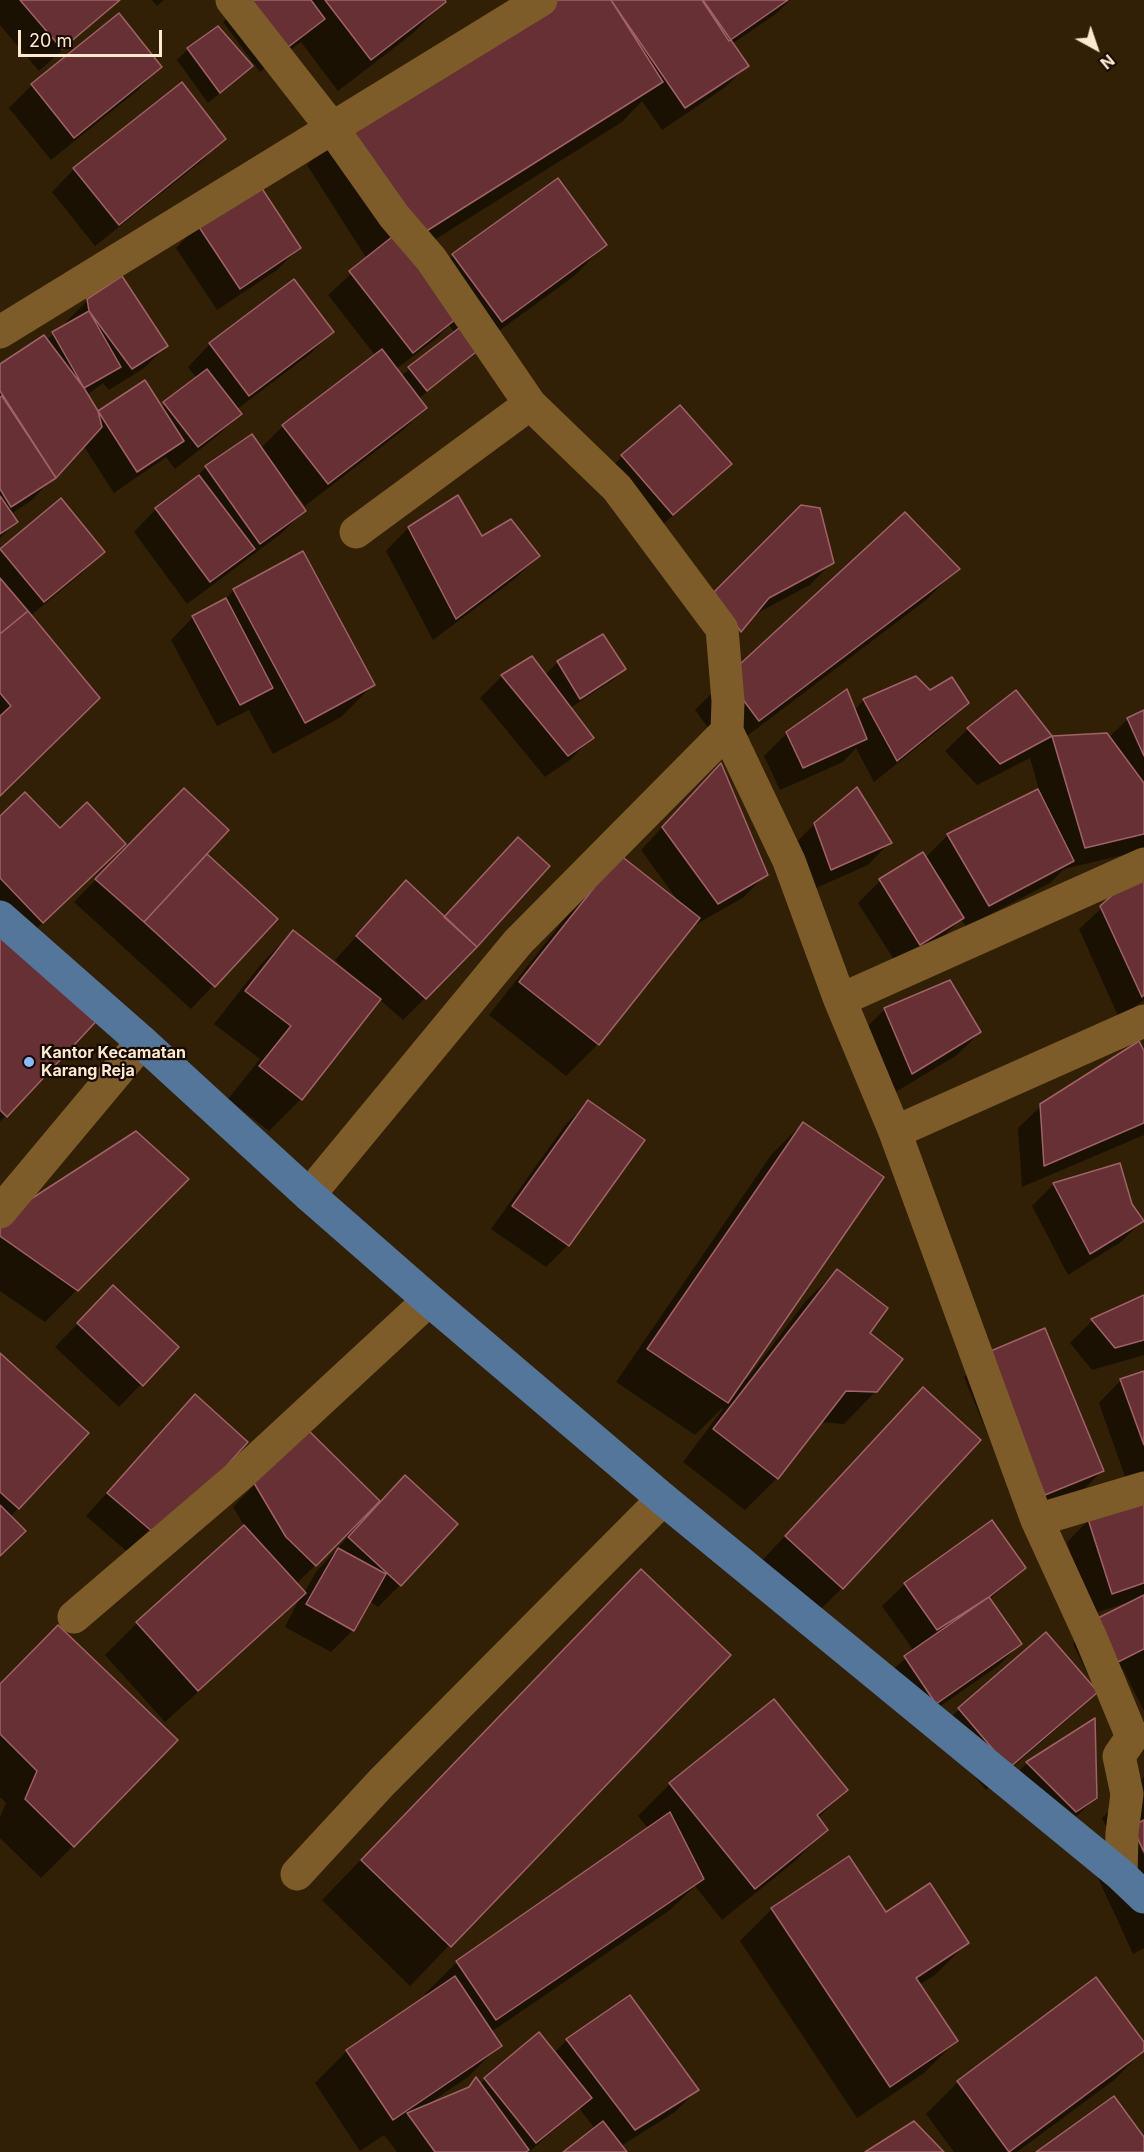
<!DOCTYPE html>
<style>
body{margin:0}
#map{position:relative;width:1144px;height:2152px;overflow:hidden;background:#312005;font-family:Inter,sans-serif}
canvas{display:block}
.north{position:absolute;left:1066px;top:18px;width:60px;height:60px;-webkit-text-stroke:4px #170a00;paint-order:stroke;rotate:140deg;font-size:16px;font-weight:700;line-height:24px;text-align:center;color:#fce9cf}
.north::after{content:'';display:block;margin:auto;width:21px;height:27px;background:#fce9cf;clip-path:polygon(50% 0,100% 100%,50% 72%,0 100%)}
.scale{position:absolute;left:18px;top:30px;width:144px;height:27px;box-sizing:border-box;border:3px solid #fce9cf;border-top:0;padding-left:8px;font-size:18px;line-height:21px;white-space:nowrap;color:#fce9cf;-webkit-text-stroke:4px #170a00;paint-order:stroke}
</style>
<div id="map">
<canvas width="1144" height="2152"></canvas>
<div class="north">N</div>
<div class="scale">20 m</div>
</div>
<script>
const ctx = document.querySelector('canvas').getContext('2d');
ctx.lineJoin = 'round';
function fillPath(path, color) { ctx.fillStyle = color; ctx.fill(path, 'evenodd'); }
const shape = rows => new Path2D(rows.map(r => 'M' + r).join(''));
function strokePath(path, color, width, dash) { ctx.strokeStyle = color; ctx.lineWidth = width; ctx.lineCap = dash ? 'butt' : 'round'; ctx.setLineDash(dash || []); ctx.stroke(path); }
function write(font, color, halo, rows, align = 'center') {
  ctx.font = font + ' Inter,sans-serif'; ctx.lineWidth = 4.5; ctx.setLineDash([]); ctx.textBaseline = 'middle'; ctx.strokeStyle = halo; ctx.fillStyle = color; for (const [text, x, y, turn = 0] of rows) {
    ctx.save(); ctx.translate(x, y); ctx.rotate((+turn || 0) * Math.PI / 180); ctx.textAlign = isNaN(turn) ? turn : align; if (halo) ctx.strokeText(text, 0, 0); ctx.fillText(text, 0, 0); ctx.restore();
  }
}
fillPath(shape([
 [0,0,118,0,39,71,0,25],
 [152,0,164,0,157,6],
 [245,0,443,0,444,2,412,34,338,91,301,42,260,72,223,22],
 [609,0,790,0,777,13,732,44,747,66,724,88,662,130,642,101,622,122,412,254,430,278,453,255,605,245,573,277,478,346,479,348,468,359,418,399,426,408,403,430,305,506,297,495,295,497,304,511,282,533,187,604,134,532,156,509,188,486,206,467,261,448,283,426,375,355,328,295,367,259,307,165,347,125],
 [449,325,455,333,401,376,396,369,437,338],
 [119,15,160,67,138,90,51,160,9,108,32,85],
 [218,28,239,77,208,103,177,60,188,49],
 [182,84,224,139,202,161,95,246,52,192,74,169],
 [198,225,299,248,277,270,217,310,176,248],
 [88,300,166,346,144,368,109,390,103,383,87,395,96,415,144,383,161,407,197,379,188,367,210,344,332,332,310,354,236,410,240,414,217,436,175,469,166,457,114,493,83,445,32,500,11,514,16,522,0,538,0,365,46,340,65,326,65,323],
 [680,407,730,464,650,536,600,479,622,456],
 [457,497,481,538,538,556,516,578,433,640,386,551,408,528],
 [61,500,103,551,81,574,30,616,0,794,0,551],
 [832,562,810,585,752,616,718,653,692,615],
 [958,568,926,600,726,752,695,710,727,678],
 [234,590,373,685,341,717,273,754,249,710,217,726,171,640,193,617,223,602],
 [558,662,624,669,613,680,570,708,592,737,570,760,545,777,480,698,502,676,545,675],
 [929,692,967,702,945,725,874,782,856,748,843,762,780,790,764,756,787,733,854,710,864,700],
 [1016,692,1051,738,1106,735,1108,738,1128,719,1144,711,1144,850,1064,869,1050,883,966,927,961,919,940,940,898,966,858,903,880,881,925,858,947,836,1039,790,1030,758,977,785,945,751,968,729],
 [699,788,766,874,744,897,695,925,694,923,598,1044,566,1076,489,1015,588,889,678,901,641,850],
 [162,812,276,919,191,1009,74,902],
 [0,818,92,876,19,945,101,1015,0,1122],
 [815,824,890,842,868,865,809,891,792,846],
 [1144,869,1144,1000,1119,1018,1079,929],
 [406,882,425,998,403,1020,379,999,301,1099,269,1131,228,1099,260,1059,214,1024,261,964,293,932,356,981,357,980,335,960],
 [885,1009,980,1032,957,1055,889,1096,862,1032],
 [1144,1055,1144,1135,1022,1187,1018,1128,1041,1106],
 [588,1102,568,1245,546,1267,491,1229,566,1124],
 [803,1123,745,1377,747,1379,805,1302,837,1270,868,1333,876,1391,844,1424,819,1422,777,1478,745,1510,683,1462,723,1409,722,1408,695,1435,616,1382,771,1155],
 [187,1179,45,1322,0,1291,0,1221],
 [1054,1184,1130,1204,1143,1220,1121,1242,1068,1275,1032,1206],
 [1144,1297,1144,1355,1092,1370,1070,1343,1092,1321],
 [91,1310,177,1347,119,1407,55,1347],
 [987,1354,1103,1470,1080,1493,1022,1517,964,1377],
 [0,1355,87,1433,10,1517,0,1554],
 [1144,1372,1144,1482,1129,1488,1099,1403,1121,1380],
 [923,1389,842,1588,810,1620,754,1569],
 [195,1396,246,1442,138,1561,86,1516],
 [307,1431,379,1503,405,1477,400,1585,378,1607,369,1601,353,1630,331,1652,285,1627,301,1595,272,1625,165,1722,105,1655,137,1623,245,1527,233,1507],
 [345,1536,347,1538,316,1572,304,1593,296,1584],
 [1144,1502,1144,1711,1123,1669,1093,1685,1073,1644,1095,1621,1130,1604,1129,1602,1089,1615,1067,1542,1089,1520],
 [991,1522,1024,1568,989,1600,1020,1644,998,1666,913,1725,882,1679,914,1651,882,1606,905,1584],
 [602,1611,729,1655,410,1986,322,1900],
 [1046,1634,1096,1692,1073,1715,986,1790,937,1732,959,1709],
 [0,1686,73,1846,41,1878,0,1838,0,1817,6,1803,0,1797],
 [1094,1721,1095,1798,1073,1820,1005,1785,1027,1763],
 [1144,1777,1144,1849,1137,1833,1134,1835,1144,1856,1144,1948,1133,1954,1093,1867,1115,1846,1102,1818],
 [670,1784,846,1790,817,1819,826,1830,794,1862,722,1920,695,1886,670,1910,491,2032,500,2045,468,2077,430,2103,465,2090,476,2080,479,2085,485,2079,554,2053,567,2040,630,1997,697,2090,675,2112,621,2146,625,2152,565,2152,595,2129,579,2108,529,2152,397,2152,384,2135,360,2151,315,2083,347,2051,427,1997,425,1994,457,1962,648,1828,638,1816],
 [772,1909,885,1914,967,1943,935,1975,919,1985,956,2041,924,2073,857,2118,740,1941],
 [1144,2045,1144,2050,1114,2080,1017,2152,954,2152,926,2114,958,2082]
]), '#0007');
const building = shape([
 [20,0,120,0,62,49,20,0],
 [245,0,311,0,325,19,283,51,245,0],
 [325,0,445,0,446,2,371,60,325,0],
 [543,0,611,0,663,82,417,237,346,124,543,0],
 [611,0,703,0,749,66,685,108,611,0],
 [702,0,788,0,729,41,702,0],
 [119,13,162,67,74,138,31,84,119,13],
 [218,26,253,66,220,93,187,48,218,26],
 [182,82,226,139,119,225,73,168,182,82],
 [558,178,607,245,502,322,452,254,558,178],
 [259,184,301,248,240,289,197,224,259,184],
 [397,233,461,315,413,353,349,271,397,233],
 [122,276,168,346,132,369,89,311,87,299,122,276],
 [294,279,334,332,249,396,209,343,294,279],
 [89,311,121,367,84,388,52,332,89,311],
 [463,325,481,348,427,391,408,367,463,325],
 [44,335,84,388,98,411,102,427,56,478,0,391,0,364,44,335],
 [382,349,427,408,328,484,282,425,382,349],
 [207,369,242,414,198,447,163,402,207,369],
 [145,380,184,441,137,472,98,411,145,380],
 [2,396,56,478,11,507,0,489,0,397,2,396],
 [680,405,732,464,673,515,621,455,680,405],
 [252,434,306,511,260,544,205,466,252,434],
 [199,475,255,549,210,582,155,508,199,475],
 [458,495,482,536,511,519,540,556,456,619,408,527,458,495],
 [0,496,18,522,0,534,0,496],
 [61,498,105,552,44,602,0,549,61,498],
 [801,505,820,508,834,563,769,598,741,632,714,592,801,505],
 [905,512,960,569,759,721,726,677,905,512],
 [303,551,375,685,305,723,233,589,303,551],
 [0,578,28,611,0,634,0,578],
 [226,598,273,688,240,705,192,616,226,598],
 [28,611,100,698,0,796,0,716,11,706,0,693,0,634,28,611],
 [603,634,626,669,580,699,557,661,603,634],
 [532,656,594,738,568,756,501,675,532,656],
 [916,676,930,690,952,677,969,703,897,761,863,699,916,676],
 [847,689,867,739,803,768,786,732,847,689],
 [1016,690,1052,736,1000,764,967,728,1016,690],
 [1144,710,1144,756,1127,718,1144,710],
 [1107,733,1144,783,1144,834,1085,848,1052,736,1107,733],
 [721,763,768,875,718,904,662,827,721,763],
 [857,787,892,843,831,870,814,823,857,787],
 [184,788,229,830,144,922,95,879,184,788],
 [1038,789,1074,861,989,906,947,834,1038,789],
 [25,792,60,828,87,802,126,844,43,923,0,878,0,816,25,792],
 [518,837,550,866,477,947,444,917,518,837],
 [923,852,964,918,920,945,879,879,923,852],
 [207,854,278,919,215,987,144,922,207,854],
 [620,855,700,918,599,1045,519,982,620,855],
 [1144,867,1144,995,1142,997,1100,906,1144,867],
 [406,880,477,947,426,999,356,936,406,880],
 [0,926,103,1014,7,1117,0,1110,0,926],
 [293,930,381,999,302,1100,259,1066,291,1026,245,991,293,930],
 [950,980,981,1032,912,1074,884,1008,950,980],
 [1139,1041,1144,1051,1144,1123,1044,1166,1040,1104,1139,1041],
 [588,1100,645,1140,569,1246,512,1206,588,1100],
 [803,1122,884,1177,728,1403,647,1349,803,1122],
 [136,1131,189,1179,78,1291,0,1236,0,1219,136,1131],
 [1120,1163,1132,1204,1144,1221,1090,1254,1053,1183,1120,1163],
 [837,1269,888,1308,870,1333,903,1359,877,1392,846,1391,778,1479,713,1429,837,1269],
 [113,1285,179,1347,143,1386,77,1323,113,1285],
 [1144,1295,1144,1340,1115,1348,1091,1319,1144,1295],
 [1045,1328,1104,1471,1045,1495,986,1353,1045,1328],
 [0,1353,89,1433,19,1509,0,1492,0,1353],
 [1144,1371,1144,1445,1120,1379,1144,1371],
 [923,1387,981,1440,843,1589,785,1536,923,1387],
 [195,1394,248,1442,161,1539,107,1493,195,1394],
 [307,1429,380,1501,316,1566,286,1537,254,1483,307,1429],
 [405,1475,458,1524,401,1586,348,1537,405,1475],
 [1144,1500,1144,1583,1112,1594,1088,1519,1144,1500],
 [0,1505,26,1531,0,1556,0,1505],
 [992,1520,1026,1568,989,1597,937,1630,904,1583,992,1520],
 [244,1525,306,1593,198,1691,136,1622,244,1525],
 [338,1548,386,1574,354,1631,306,1604,338,1548],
 [641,1569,731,1655,451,1947,361,1860,641,1569],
 [1144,1595,1144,1649,1116,1663,1094,1620,1144,1595],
 [989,1597,1022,1644,936,1704,904,1656,989,1597],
 [58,1625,178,1740,74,1847,25,1799,37,1771,0,1734,0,1684,58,1625],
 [1046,1632,1098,1692,1009,1768,958,1708,1046,1632],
 [774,1699,848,1790,817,1815,828,1830,755,1889,669,1783,774,1699],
 [1095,1718,1097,1798,1076,1812,1026,1762,1095,1718],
 [670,1812,704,1879,496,2020,456,1961,670,1812],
 [1144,1820,1144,1852,1132,1826,1144,1820],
 [849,1856,886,1912,930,1883,969,1943,916,1978,958,2041,890,2087,771,1908,849,1856],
 [455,1976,502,2046,393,2120,346,2050,455,1976],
 [1096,1977,1144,2042,1144,2051,1009,2152,957,2081,1096,1977],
 [630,1995,699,2090,635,2130,566,2039,630,1995],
 [539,2032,592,2098,536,2143,484,2078,539,2032],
 [476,2077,529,2150,526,2152,435,2152,407,2113,469,2087,476,2077],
 [1114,2096,1144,2137,1144,2152,1036,2152,1114,2096],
 [603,2121,627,2152,563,2152,603,2121],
 [914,2121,944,2152,865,2152,914,2121]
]);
fillPath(building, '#673035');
strokePath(building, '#a06267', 1.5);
strokePath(shape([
 [232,0,332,128,394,216,431,259,530,404,617,488,722,629,728,701,727,731,789,861,840,1000,895,1132,1037,1520,1091,1638,1132,1737,1119,1756,1127,1794,1122,1833,1121,1875],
 [0,332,541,0],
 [356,532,530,404],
 [840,1000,1144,864],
 [895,1132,1144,1021],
 [309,1195,518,942,727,731],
 [0,1212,142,1042],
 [1037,1520,1144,1488],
 [74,1617,240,1475,429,1300],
 [297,1874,382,1782,663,1499]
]), '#7e5c2a', 33);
strokePath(shape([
 [0,917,142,1042,309,1195,429,1300,663,1499,1121,1875,1144,1897]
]), '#55769b', 33);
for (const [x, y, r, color] of [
 [29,1062,6,"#88bbfc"]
]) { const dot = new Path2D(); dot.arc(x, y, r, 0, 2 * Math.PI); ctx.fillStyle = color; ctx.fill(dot); strokePath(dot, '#170a00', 2); }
write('bold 16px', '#fce9cf', '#170a00', [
 ["Kantor Kecamatan",41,1053],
 ["Karang Reja",41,1071]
], 'left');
</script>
